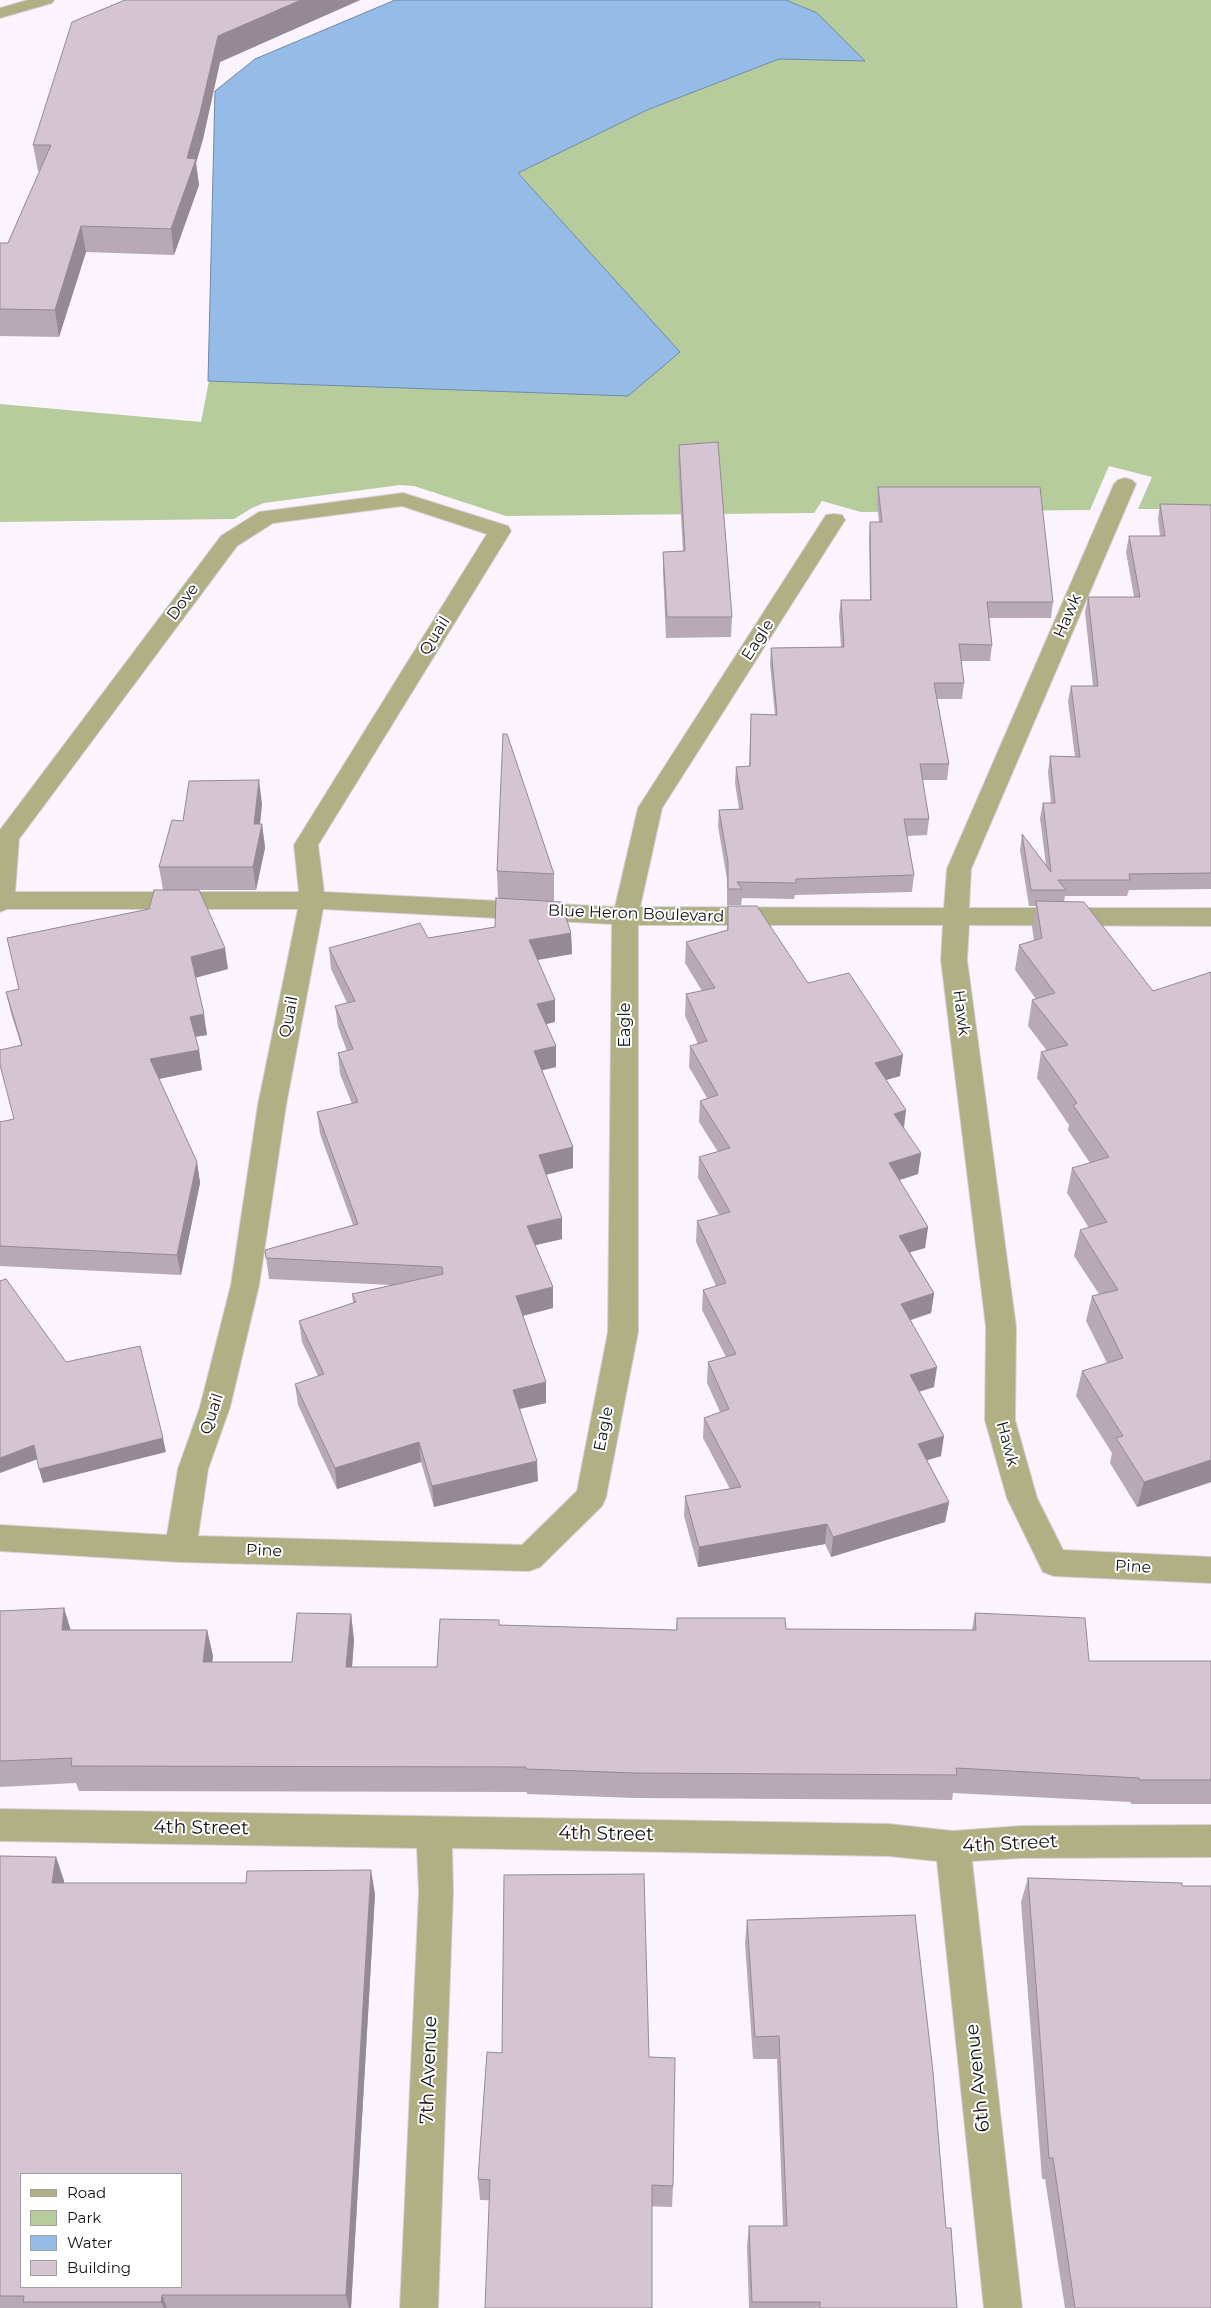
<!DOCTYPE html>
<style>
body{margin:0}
#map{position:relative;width:1211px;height:2308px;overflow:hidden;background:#fbf4fe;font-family:Montserrat,sans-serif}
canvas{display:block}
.legend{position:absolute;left:20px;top:2173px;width:162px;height:115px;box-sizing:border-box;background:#fff;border:1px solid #a19fa2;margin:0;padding:6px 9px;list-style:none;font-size:15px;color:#141016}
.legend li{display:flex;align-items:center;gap:10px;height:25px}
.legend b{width:25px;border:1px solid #a19fa2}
</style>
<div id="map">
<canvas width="1211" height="2308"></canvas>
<ul class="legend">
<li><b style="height:6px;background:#b1b084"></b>Road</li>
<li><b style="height:14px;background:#b6cc9d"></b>Park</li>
<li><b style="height:14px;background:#95bce7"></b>Water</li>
<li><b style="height:14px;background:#d5c4d2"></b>Building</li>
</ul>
</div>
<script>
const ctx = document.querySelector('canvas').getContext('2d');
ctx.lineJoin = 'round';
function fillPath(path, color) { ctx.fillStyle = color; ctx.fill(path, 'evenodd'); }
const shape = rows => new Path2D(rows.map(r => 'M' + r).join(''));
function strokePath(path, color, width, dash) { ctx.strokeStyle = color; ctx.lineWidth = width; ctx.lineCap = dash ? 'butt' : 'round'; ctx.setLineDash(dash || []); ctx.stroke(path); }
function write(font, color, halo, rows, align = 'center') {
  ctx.font = font + ' Montserrat,sans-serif'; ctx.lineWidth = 4; ctx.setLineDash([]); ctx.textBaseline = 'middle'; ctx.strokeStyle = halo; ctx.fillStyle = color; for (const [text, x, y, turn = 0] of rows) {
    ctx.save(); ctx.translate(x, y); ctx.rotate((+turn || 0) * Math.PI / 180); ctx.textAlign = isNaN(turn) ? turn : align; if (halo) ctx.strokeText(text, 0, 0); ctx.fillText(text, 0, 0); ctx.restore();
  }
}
fillPath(shape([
 [786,0,1211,0,1211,509,1138,509,1152,477,1109,466,1090,510,861,512,822,501,814,513,506,516,414,486,400,485,264,503,252,508,234,519,0,522,0,404,201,422,209,381,628,396,679,352,518,173,647,110,779,59,864,60,817,13]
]), '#b6cc9d');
const water = shape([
 [395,0,786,0,817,13,865,61,779,59,647,110,518,173,680,352,628,396,208,381,215,91,255,59,395,0]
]);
fillPath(water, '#95bce7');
strokePath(water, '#6e88a8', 1);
const minor = shape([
 [28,0,54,0,52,3,0,18,0,8,28,0],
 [1125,478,1132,480,1136,484,971,869,969,908,1211,908,1211,926,969,925,967,960,1016,1327,1015,1420,1037,1498,1063,1550,1211,1557,1211,1583,1054,1576,1043,1572,1007,1498,985,1420,986,1327,941,960,943,925,638,925,638,1332,606,1497,602,1506,540,1567,529,1571,180,1562,0,1551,0,1525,167,1535,178,1469,200,1407,231,1285,258,1105,298,909,7,909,0,912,0,830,221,536,259,512,267,511,403,493,508,526,511,531,318,845,324,892,615,907,638,808,826,515,834,514,842,515,845,520,662,808,640,907,944,908,947,869,1114,484,1118,480,1125,478],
 [402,506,487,534,294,845,299,892,15,892,19,839,237,546,273,523,402,506],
 [323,909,612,924,608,1332,577,1491,522,1545,198,1536,208,1469,230,1407,259,1285,286,1105,323,909],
 [0,1809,889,1824,953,1831,1021,1826,1211,1825,1211,1857,1021,1858,972,1861,1022,2308,984,2308,937,1861,889,1856,452,1848,453,1892,438,2308,400,2308,419,1892,417,1848,0,1841,0,1809]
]);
strokePath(minor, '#d6d0d9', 2);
fillPath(minor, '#b1b084');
fillPath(shape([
 [125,0,360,0,220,62,203,139,196,163,199,185,174,255,86,252,59,337,0,336,0,243,8,243,40,171,38,171,33,145],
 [679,445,732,617,731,637,666,638,663,572,663,552,683,551,678,464],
 [878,487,1053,602,1051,618,989,618,992,645,990,661,961,661,964,683,962,699,937,699,949,764,947,780,922,780,929,819,927,835,907,836,914,875,912,892,795,895,794,899,742,898,741,905,727,905,727,879,718,826,719,810,739,809,735,783,736,767,749,766,751,714,775,715,770,664,771,648,841,647,839,616,841,600,870,600,869,538,870,522,879,522,877,503],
 [1160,504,1211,505,1211,889,1129,890,1127,896,1065,896,1064,901,1211,1482,1137,1507,1110,1463,1112,1453,1076,1396,1082,1371,1107,1363,1086,1321,1092,1296,1099,1294,1074,1256,1080,1230,1089,1228,1067,1193,1072,1168,1090,1163,1068,1130,1069,1125,1037,1078,1041,1052,1047,1051,1028,1026,1032,1000,1036,999,1015,970,1019,945,1034,940,1032,927,1036,906,1029,906,1020,850,1022,834,1046,865,1040,818,1043,803,1051,803,1048,772,1050,756,1075,757,1068,701,1071,686,1093,686,1085,612,1088,597,1134,597,1126,552,1129,536,1160,536,1158,519],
 [262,804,260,824,262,824,265,848,256,890,199,890,228,969,195,978,207,1035,195,1037,199,1050,202,1070,159,1079,197,1162,200,1183,181,1275,0,1266,0,1122,14,1119,21,1045,11,1013,6,992,19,989,149,909,163,890,159,867,183,821],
 [497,871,554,874,554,901,571,933,572,954,538,960,555,1022,546,1024,556,1067,542,1070,573,1147,573,1168,546,1175,562,1239,535,1245,553,1308,523,1316,546,1382,546,1403,520,1409,538,1481,434,1507,421,1462,337,1489,298,1405,295,1384,318,1376,302,1342,299,1321,353,1303,352,1294,391,1285,269,1279,265,1250,353,1225,320,1134,317,1112,352,1104,340,1074,338,1053,347,1051,338,1027,335,1006,347,1003,331,969,329,948,428,938,495,927,498,898],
 [728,906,808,983,900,1076,886,1080,906,1110,904,1129,921,1153,918,1174,899,1180,928,1227,925,1248,910,1252,934,1293,931,1313,911,1320,934,1387,919,1392,941,1456,927,1460,949,1502,945,1522,831,1557,825,1544,698,1567,684,1516,685,1496,730,1489,703,1438,704,1418,720,1412,707,1383,708,1362,726,1357,702,1310,703,1290,716,1286,696,1242,697,1221,719,1215,698,1178,699,1157,718,1152,699,1122,700,1101,707,1098,689,1067,690,1046,698,1044,685,1016,686,994,702,991,685,963,686,942,727,930],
 [0,1611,71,1630,207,1630,213,1656,212,1662,292,1662,351,1614,354,1640,352,1667,437,1667,500,1625,676,1630,677,1618,786,1629,972,1630,975,1613,1089,1661,1211,1661,1211,1804,1131,1804,1131,1802,953,1793,952,1800,634,1798,527,1794,527,1792,79,1791,76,1783,0,1787],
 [0,1856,56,1857,64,1881,64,1883,375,1894,351,2308,0,2308],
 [1028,1878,1182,1886,1211,2308,1065,2308,1045,2179,1042,2179,1021,1902],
 [747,1920,946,2228,957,2308,749,2308,747,2247,749,2226,783,2226,777,2059,753,2059,745,1943],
 [649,2057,673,2186,672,2207,480,2200,478,2179]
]), '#b7a9b5');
fillPath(shape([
 [301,0,360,0,220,62,203,139,196,163,199,185,174,255,171,229,187,158,218,36],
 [81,226,86,252,59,337,55,310],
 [259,780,262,804,258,843,262,824,265,848,256,890,253,867,254,824],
 [571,933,572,954,530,961,529,940],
 [225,948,228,969,194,978,191,957],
 [555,1000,555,1022,538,1026,537,1004],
 [204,1014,207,1035,193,1037,190,1017],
 [556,1046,556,1067,535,1072,534,1051],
 [199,1050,202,1070,154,1080,150,1059],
 [903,1055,900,1076,872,1084,875,1063],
 [906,1110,903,1131,894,1114],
 [573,1147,573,1168,540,1176,539,1155],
 [921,1153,918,1174,887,1184,889,1163],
 [197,1162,200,1183,181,1275,177,1255],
 [562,1218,562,1239,528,1247,527,1226],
 [928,1227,925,1248,897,1256,899,1236],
 [553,1287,553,1308,517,1317,516,1296],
 [934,1293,931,1313,898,1324,901,1304],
 [937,1367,934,1387,907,1395,910,1375],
 [546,1382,546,1403,514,1410,513,1390],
 [944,1436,941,1456,915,1464,918,1444],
 [163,1438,166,1452,43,1483,39,1469],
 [419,1442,421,1462,337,1489,335,1468],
 [34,1445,38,1459,0,1473,0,1458],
 [1211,1460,1211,1482,1137,1507,1144,1482],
 [537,1461,538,1481,434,1507,432,1486],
 [949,1502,945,1522,831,1557,833,1537],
 [827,1524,825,1544,698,1567,699,1547],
 [64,1608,72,1634,62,1630],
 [351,1614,354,1640,350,1693,346,1667],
 [207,1630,213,1656,209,1688,203,1662],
 [56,1857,64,1881,60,1907,52,1883],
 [371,1870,375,1894,351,2308,349,2308,346,2295],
 [162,2295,167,2308,164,2308,161,2302]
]), '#958993');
const building = shape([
 [125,0,301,0,218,36,200,113,187,158,196,159,171,229,81,226,55,310,0,309,0,243,8,243,51,145,33,145,72,22,125,0],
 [718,442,732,617,667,617,663,552,685,551,679,445,718,442],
 [878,487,1040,487,1053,602,987,602,992,645,959,644,964,683,934,683,949,764,920,764,929,819,904,819,914,875,796,879,796,883,737,882,742,889,728,889,728,862,719,810,743,809,736,767,750,766,751,714,777,715,771,648,844,647,841,600,871,600,870,522,882,522,878,487],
 [1160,504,1211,505,1211,873,1129,874,1130,880,1058,880,1066,890,1031,890,1022,834,1051,872,1043,803,1055,803,1050,756,1080,757,1071,686,1098,686,1088,597,1140,597,1129,536,1165,536,1160,504],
 [503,734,507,734,554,874,497,871,503,734],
 [259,780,254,824,262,824,253,867,159,867,172,820,183,821,189,781,259,780],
 [154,890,199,890,225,948,191,957,204,1014,190,1017,199,1050,150,1059,197,1162,177,1255,0,1246,0,1122,14,1119,0,1065,0,1050,22,1045,6,992,19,989,7,938,149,909,154,890],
 [496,898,561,902,571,933,529,940,555,1000,537,1004,556,1046,534,1051,573,1147,539,1155,562,1218,527,1226,553,1287,516,1296,546,1382,513,1390,537,1461,432,1486,419,1442,335,1468,295,1384,324,1374,299,1321,356,1302,352,1294,443,1274,442,1267,266,1258,265,1250,358,1224,317,1112,358,1102,338,1053,353,1049,335,1006,355,1001,329,948,420,923,428,938,495,927,496,898],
 [1036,901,1084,902,1153,991,1211,972,1211,1460,1144,1482,1116,1438,1123,1436,1082,1371,1123,1358,1092,1296,1118,1290,1080,1230,1107,1222,1072,1168,1109,1157,1073,1105,1077,1103,1041,1052,1068,1045,1032,1000,1055,993,1019,945,1042,938,1036,901],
 [728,906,757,906,808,983,849,973,903,1055,875,1063,906,1110,894,1114,921,1153,889,1163,928,1227,899,1236,934,1293,901,1304,937,1367,910,1375,944,1436,918,1444,949,1502,833,1537,827,1524,699,1547,685,1496,741,1487,704,1418,729,1409,708,1362,736,1354,703,1290,726,1283,697,1221,730,1212,699,1157,730,1148,700,1101,718,1095,690,1046,707,1041,686,994,715,988,686,942,728,930,728,906],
 [6,1279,66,1362,140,1346,163,1438,39,1469,34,1445,0,1458,0,1281,6,1279],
 [64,1608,62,1630,207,1630,203,1662,292,1662,297,1613,351,1614,346,1667,437,1667,440,1619,499,1620,499,1625,677,1630,677,1618,785,1618,786,1629,976,1630,975,1613,1085,1618,1089,1661,1211,1661,1211,1780,1139,1780,1139,1778,956,1768,957,1775,634,1773,526,1769,526,1767,71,1766,72,1758,0,1761,0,1611,64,1608],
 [0,1856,56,1857,52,1883,246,1883,247,1871,371,1870,346,2295,162,2295,161,2302,23,2302,24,2296,0,2296,0,1856],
 [21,2174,181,2174,181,2287,21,2287,21,2174],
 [644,1874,649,2057,675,2058,673,2186,652,2185,652,2308,485,2308,490,2180,478,2179,487,2052,502,2053,504,1875,644,1874],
 [1028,1878,1182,1883,1182,1886,1211,1886,1211,2308,1075,2308,1053,2158,1049,2158,1028,1878],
 [915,1915,933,2072,946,2228,951,2228,957,2308,820,2308,820,2302,752,2302,749,2226,787,2226,779,2036,755,2037,747,1920,915,1915]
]);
fillPath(building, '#d5c4d2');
strokePath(building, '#958993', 1);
write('16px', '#141016', '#fff', [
 ["Dove",183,602,-53],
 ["Hawk",1068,616,-67],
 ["Quail",435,636,-58],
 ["Eagle",758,640,-57],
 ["Blue Heron Boulevard",636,914,2],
 ["Hawk",961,1013,83],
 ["Quail",289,1017,-79],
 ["Eagle",625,1025,-90],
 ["Quail",212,1414,-72],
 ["Eagle",604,1429,-79],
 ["Hawk",1007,1444,75],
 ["Pine",264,1551,2],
 ["Pine",1133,1567,3]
]);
write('19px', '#141016', '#fff', [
 ["4th Street",201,1828,1],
 ["4th Street",606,1834,1],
 ["4th Street",1010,1844,-3],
 ["7th Avenue",429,2070,-88],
 ["6th Avenue",978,2078,-96]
]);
</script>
